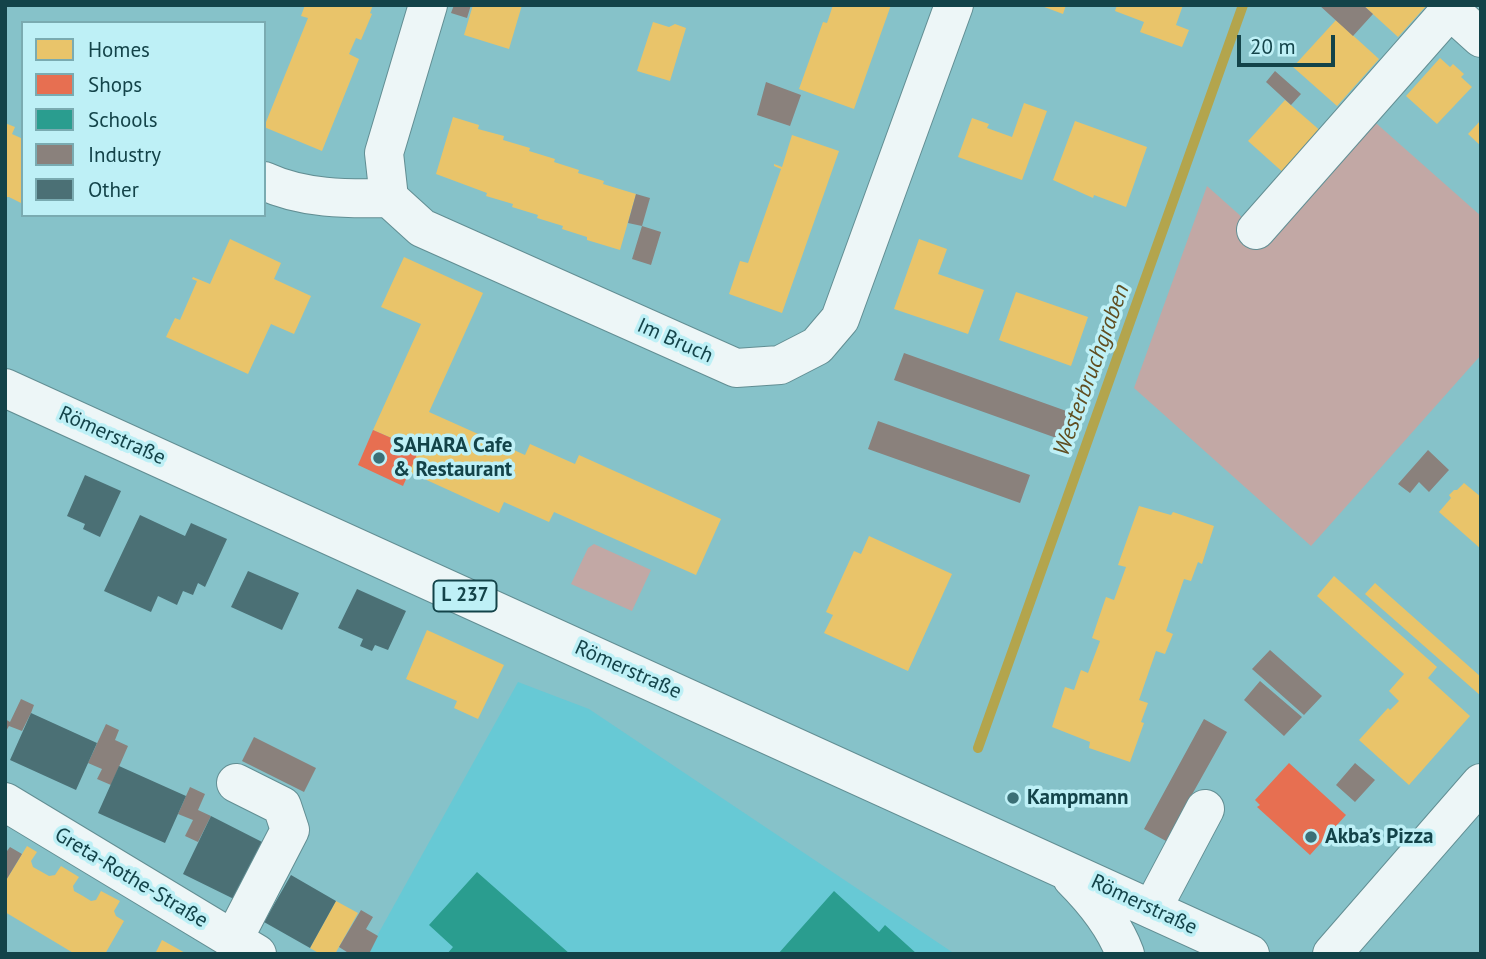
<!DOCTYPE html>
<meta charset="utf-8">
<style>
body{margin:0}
#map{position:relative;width:1486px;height:959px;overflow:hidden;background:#86c2c9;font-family:"PT Sans",sans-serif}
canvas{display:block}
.frame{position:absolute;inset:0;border:7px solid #134349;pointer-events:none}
.legend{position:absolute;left:21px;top:21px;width:245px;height:196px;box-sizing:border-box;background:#bef0f6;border:2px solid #7aabb1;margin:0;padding:9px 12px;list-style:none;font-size:21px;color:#134349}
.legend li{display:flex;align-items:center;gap:14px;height:35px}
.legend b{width:35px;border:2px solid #7aabb1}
.scale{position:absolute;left:1237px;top:35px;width:98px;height:32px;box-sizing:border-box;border:4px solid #134349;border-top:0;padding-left:9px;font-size:21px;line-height:24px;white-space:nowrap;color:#134349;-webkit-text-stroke:5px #bef0f6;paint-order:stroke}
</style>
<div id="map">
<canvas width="1486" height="959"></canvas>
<div class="frame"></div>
<ul class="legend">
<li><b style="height:19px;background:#e9c46a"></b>Homes</li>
<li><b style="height:19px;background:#e76f51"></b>Shops</li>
<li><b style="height:19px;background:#2a9d8f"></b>Schools</li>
<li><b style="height:19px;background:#8a817c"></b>Industry</li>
<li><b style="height:19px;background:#4b7075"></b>Other</li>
</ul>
<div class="scale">20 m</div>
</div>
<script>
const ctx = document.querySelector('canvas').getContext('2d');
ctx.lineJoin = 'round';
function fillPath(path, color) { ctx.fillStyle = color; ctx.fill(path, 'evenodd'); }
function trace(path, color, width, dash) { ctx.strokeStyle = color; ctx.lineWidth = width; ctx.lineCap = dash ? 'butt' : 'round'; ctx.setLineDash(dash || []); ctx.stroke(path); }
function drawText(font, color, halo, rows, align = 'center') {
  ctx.font = font + ' "PT Sans",sans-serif'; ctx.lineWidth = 7; ctx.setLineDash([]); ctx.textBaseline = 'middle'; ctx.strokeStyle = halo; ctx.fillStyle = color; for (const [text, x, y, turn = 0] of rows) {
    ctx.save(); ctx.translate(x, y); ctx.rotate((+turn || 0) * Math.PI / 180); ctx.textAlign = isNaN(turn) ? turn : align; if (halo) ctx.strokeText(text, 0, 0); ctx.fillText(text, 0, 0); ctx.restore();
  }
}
const built = new Path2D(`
 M518 682 589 709 955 954H367Z`);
const green = new Path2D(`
 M1368 116 1481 216V355L1311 546 1134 388 1207 186 1262 235Z
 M594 544 651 570 632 611 571 584 588 548Z`);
const homes = new Path2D(`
 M305 5H373L370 13 372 14 361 40 356 38 349 54 359 59 322 151 264 127 308 18 301 16Z
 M473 5H522L509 49 464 35Z
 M833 5H891L854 109 799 89 823 22 827 23Z
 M1039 5H1066L1063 14Z
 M1117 5H1183L1176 25 1189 30 1182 47 1140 32 1144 22 1115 11Z
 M1363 5H1427L1398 37Z
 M1336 20 1379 59 1337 106 1293 67Z
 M653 22 669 27 675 24 686 28 670 81 637 71Z
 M1440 58 1450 67 1453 64 1464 74 1461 77 1472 87 1437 124 1406 96Z
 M1285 100 1323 133 1286 175 1248 141Z
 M1024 103 1047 111 1022 180 958 157 972 118 989 124 987 128 1012 137Z
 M453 117 479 125 478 129 504 136 503 140 530 148 529 151 555 159 554 162 579 170 578 173 604 181 603 184 636 194 620 250 587 240V237L562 229 563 226 537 218 538 215 512 207 513 204 486 196 487 193 436 174Z
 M1481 120V146L1468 134Z
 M1075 121 1147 147 1126 207 1094 195 1093 198 1053 180Z
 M5 123 15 127 12 134 23 139V204L9 197H5Z
 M792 135 839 151 782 313 729 294 740 261 748 263 781 169 774 166V164L782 167Z
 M230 239 281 263 274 279 311 296 294 334 271 324 248 374 166 337 175 318 180 320 197 281 192 279 193 277 210 284Z
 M919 239 947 249 938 274 984 290 968 334 894 309Z
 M404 257 483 293 429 412 525 455 530 444 575 464 579 455 721 519 696 575 554 512 549 522 504 502 499 513 409 472 419 450 373 430 421 324 381 307Z
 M1016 292 1088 317 1071 366 999 340Z
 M1464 483 1481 497V549L1439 512 1451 498 1449 495 1454 490H1457Z
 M1139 506 1171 515 1173 512 1214 526 1202 564 1198 562 1191 581 1184 579 1166 631 1173 634 1165 654 1156 651 1139 700 1148 703 1141 722 1144 723 1130 762 1089 748 1090 742 1052 727 1065 687 1074 690 1081 670 1088 673 1100 641 1092 638 1106 597 1114 600 1126 567 1118 565Z
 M869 536 952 574 908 671 824 633 833 615 826 612 854 551 861 554Z
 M1334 576 1437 667 1428 678 1470 716 1409 785 1359 740 1388 708 1390 710 1399 701 1389 691 1404 674 1317 596Z
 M1375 583 1481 677V696L1365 594Z
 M427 630 504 665 478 719 454 708 457 701 406 679Z
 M27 846 37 852 31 861 33 867 49 876 55 875 61 866 79 877 73 886 74 891 83 896 91 901 96 900 101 891 120 901 114 911 116 916 124 921 105 954H75L5 912V882Z
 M336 901 358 913 335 954H320L310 948Z
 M162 940 187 954H155Z`);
const shops = new Path2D(`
 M373 430 419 450 403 486 358 465Z
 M1289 763 1346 815 1310 855 1257 807 1260 805 1255 800Z`);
const schools = new Path2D(`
 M477 872 570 954H447L453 947 429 925Z
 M834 891 879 932 885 925 917 954H778Z`);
const industry = new Path2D(`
 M454 5H471L467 18 451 13Z
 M1319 5H1363L1373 14 1353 36Z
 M1275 71 1301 94 1291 105 1266 82Z
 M766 82 801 95 790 126 757 115Z
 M636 194 650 198 642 226 661 232 651 265 632 259 642 226 628 223Z
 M904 353 1072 413 1062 440 894 380Z
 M878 421 1030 475 1020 503 868 449Z
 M1428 450 1449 470 1429 492 1419 482 1410 493 1398 484Z
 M1270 650 1322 696 1304 715 1252 669Z
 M1260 681 1302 717 1284 736 1244 700Z
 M21 699 34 705 31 713 22 731 9 726 5 733V719L10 722Z
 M1204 719 1227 732 1166 841 1144 829Z
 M106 724 119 730 115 740 128 746 111 785 97 779 102 769 88 763Z
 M254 737 316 768 304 792 242 761Z
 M1355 763 1375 780 1355 802 1336 785Z
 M190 787 205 794 198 810 211 816 198 842 185 836 193 820 178 814Z
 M10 847 22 854 5 882V850L7 851Z
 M361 910 373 917 366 929 378 936 369 954H350L339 947Z`);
const stream = new Path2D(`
 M978 748 1243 5`);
const building = new Path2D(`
 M85 475 121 491 100 537 83 529 85 524 67 516Z
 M140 515 185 536 191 523 227 539 205 587 198 583 193 595 183 591 177 605 158 596 151 612 104 591Z
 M248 571 299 593 282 630 231 607Z
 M357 589 406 611 388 650 375 645 372 651 360 646 363 639 338 628Z
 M31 713 97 743 76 790 10 760Z
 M119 766 186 796 165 843 98 813Z
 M211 816 268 845 240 902 183 874Z
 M291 875 336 901 310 948 264 922Z`);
const minor = new Path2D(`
 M428 5 384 153 389 198 422 228 736 368 780 365 817 346 840 319 954 5
 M264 181C303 199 346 199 389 198
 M1256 230 1450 10 1481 38
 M5 802 257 954
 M1152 909 1205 809
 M233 940 290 830 282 806 236 783`);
const major = new Path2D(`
 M5 388 1250 954
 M1072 878C1093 899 1114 924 1125 954
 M1332 954 1481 783`);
const markers = [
 [379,458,7,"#3b6f76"],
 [1013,798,7,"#3b6f76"],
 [1311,837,7,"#3b6f76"]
];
const shields = [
 [465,596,63]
];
const shieldNames = [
 ["L 237",465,596]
];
const streetNames = [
 ["Im Bruch",675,341,24],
 ["Römerstraße",112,436,24],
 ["Römerstraße",628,670,24],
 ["Greta-Rothe-Straße",131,878,31],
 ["Römerstraße",1144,905,25]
];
const poiNames = [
 ["SAHARA Cafe",393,446],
 ["& Restaurant",393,470],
 ["Kampmann",1027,798],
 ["Akba’s Pizza",1325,837]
];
const waterNames = [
 ["Westerbruchgraben",1092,370,-70]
];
fillPath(built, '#67c9d5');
fillPath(green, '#c2a8a5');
fillPath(homes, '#e9c46a');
fillPath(shops, '#e76f51');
fillPath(schools, '#2a9d8f');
fillPath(industry, '#8a817c');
trace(stream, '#b3a54d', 10);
fillPath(building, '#4b7075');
trace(minor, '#628e93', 40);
trace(major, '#628e93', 40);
trace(minor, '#edf6f7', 38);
trace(major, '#edf6f7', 38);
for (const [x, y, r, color] of markers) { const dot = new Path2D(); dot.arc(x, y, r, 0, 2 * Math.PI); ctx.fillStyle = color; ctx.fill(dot); trace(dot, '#bef0f6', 2.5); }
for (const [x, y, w] of shields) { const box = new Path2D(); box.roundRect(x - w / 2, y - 15.5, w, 31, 5); ctx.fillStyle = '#bef0f6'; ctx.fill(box); trace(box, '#134349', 2); }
drawText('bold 19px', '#134349', null, shieldNames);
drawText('21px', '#134349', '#bef0f6', streetNames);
drawText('bold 21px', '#134349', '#bef0f6', poiNames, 'left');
drawText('italic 23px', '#604d20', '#bef0f6', waterNames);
</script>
